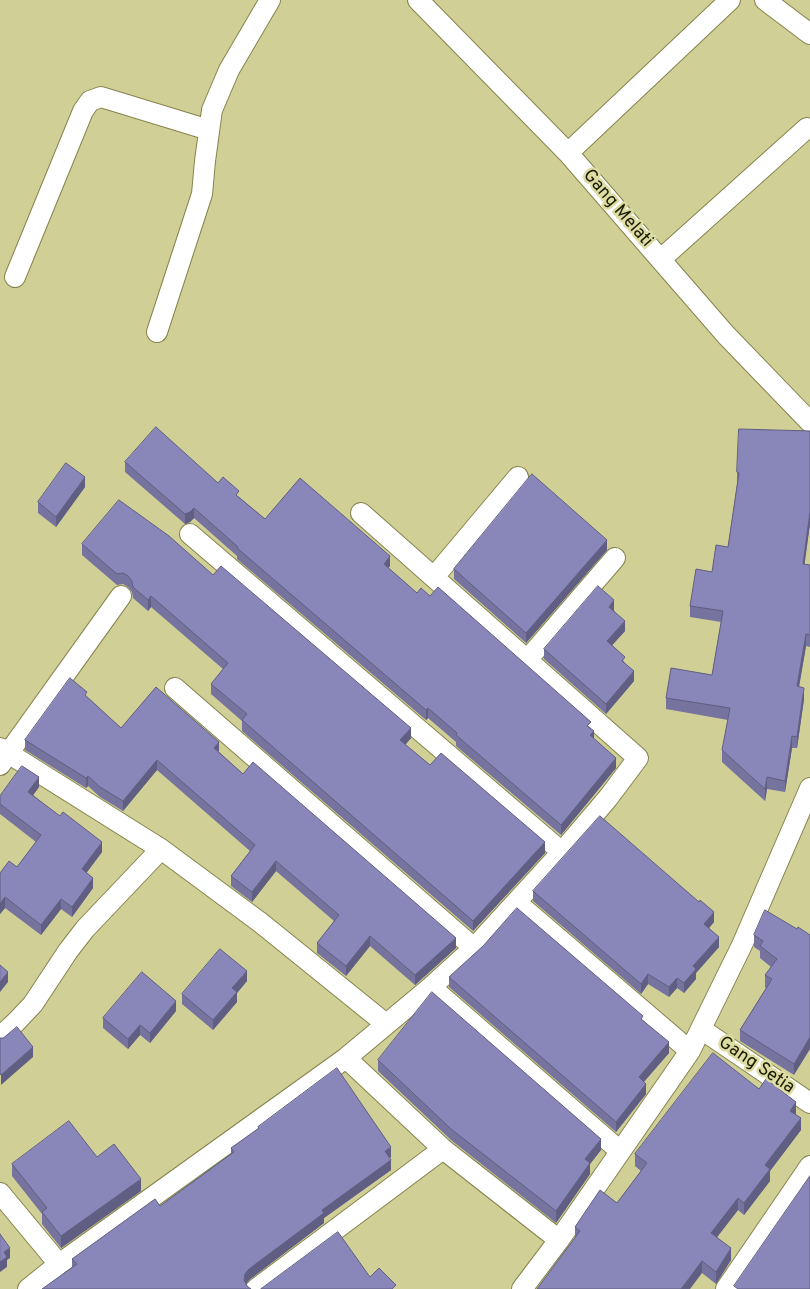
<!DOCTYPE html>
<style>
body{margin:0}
canvas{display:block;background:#d0cf96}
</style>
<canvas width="810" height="1289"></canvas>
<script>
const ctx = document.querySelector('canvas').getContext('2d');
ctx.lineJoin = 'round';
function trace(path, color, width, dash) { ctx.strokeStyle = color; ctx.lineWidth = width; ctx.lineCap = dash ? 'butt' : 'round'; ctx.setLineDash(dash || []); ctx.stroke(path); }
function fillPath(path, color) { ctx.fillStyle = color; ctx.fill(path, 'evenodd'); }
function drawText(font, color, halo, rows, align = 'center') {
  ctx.font = font + ' Overpass,sans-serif'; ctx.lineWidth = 5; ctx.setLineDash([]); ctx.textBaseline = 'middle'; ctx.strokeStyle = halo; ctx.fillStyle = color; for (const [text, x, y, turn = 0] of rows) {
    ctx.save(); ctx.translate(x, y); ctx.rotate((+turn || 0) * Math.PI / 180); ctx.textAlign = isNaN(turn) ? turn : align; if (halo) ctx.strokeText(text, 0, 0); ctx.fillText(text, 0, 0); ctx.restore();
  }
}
const minor = new Path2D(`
 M418 0 568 153 726 335 810 422
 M765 0 810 34
 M568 153 730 0
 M661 259 807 128
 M15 277 83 111 90 101 101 97 209 130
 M157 332 202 194 205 161 212 110 229 70 270 0
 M190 534 562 852
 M434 577 518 477
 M527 660 615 558
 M175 688 474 948
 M0 748 161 849 261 923 386 1024
 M0 765 121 596
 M516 902 690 1051
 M431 987 620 1151
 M701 1029 810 1103
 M0 1037 16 1022 33 1004 68 951 85 929 161 849
 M346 1058 443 1149 559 1240
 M0 1193 59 1264
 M28 1289 59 1264 346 1058 431 987 474 948 562 852 608 798 638 758 361 513
 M256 1289 443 1149
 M522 1289 559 1240 690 1051 742 945 810 788
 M726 1289 810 1166`);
const wall = new Path2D(`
 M810 431V524L804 565H810V647L806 646 799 687 804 699 797 748H792L785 792 767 789 765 801 722 762V750L728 720 666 709V698L712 675 721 622 690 617V606L728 547 737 484V472Z
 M125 462 218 483 239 497 265 519 390 566 388 568 417 593 591 728 594 739 616 768 561 835 456 746V742L428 718 426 720 237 559V556L194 518 190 522 185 524 125 472Z
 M85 487 56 527 38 513V502Z
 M82 544 213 575 411 738 405 745 430 765 545 853 473 931 242 731V721L211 694V684L223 669 151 607 148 611 133 598 132 592 128 587 123 584 117 585 82 555Z
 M607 550 526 643 454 579V569Z
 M614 610 625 631 612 645 625 663 634 681 606 714 544 659V649Z
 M87 697 121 728 219 752 243 774 456 948 415 985 370 946 346 976 317 953V943L334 921 276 871 252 902 231 886V876L250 851 157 770 123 811 100 797 88 786 86 788 25 750V740Z
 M39 787 33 795 102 852 86 873 93 888 72 917 61 909 41 935 5 908 0 914V873L17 867 36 842 0 814V796Z
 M533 891 714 922 709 928 719 947 696 973V979L684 993 677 988 669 997 648 984 641 994 533 901Z
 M797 929 794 1075 740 1041V1030L766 988 765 987V975L771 967 760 958V951L754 947V935Z
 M449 977 643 1020 669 1053 644 1082 646 1094 616 1132 449 987Z
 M247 981 237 993V1002L213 1030 182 1004V994Z
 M176 1011 150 1043 140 1035 128 1049 103 1028V1018Z
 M378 1060 601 1150 590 1164V1174L556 1223 451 1140 378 1071Z
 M759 1089 796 1114H795L801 1130 770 1171V1181L744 1215 738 1210 717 1237 731 1260 716 1284 702 1273 575 1238V1227L617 1203 641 1171 635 1166V1154Z
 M258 1127 391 1157 390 1158 391 1170 324 1218V1223L249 1280 246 1284 247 1286 72 1268V1259L160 1206 231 1154V1148L258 1129Z
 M97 1157 141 1191 61 1248 42 1224V1214L12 1176V1164Z`);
const shadedWall = new Path2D(`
 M85 477V487L56 527V517Z
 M194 508V518L190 522 185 524V514Z
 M810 512V524L803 576V564Z
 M607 540V550L526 643V633Z
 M390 556V566L384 574V564Z
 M151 596V607L148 611V600Z
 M614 600V610L609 617V607Z
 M625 621V631L607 651V641Z
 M806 634V646L797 698V686Z
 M634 671V681L606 714V704Z
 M804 688V699L797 748V737Z
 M428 708V718L426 720V710Z
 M411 728V738L400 751V740Z
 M594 731V741L590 735Z
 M792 736V748L785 792V781Z
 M219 742V752L214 748Z
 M616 758V768L561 835V825Z
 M157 760V770L123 811V801Z
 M88 776V786L86 788V778Z
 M39 777V787L28 802V792Z
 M767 777V789L765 801V789Z
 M102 842V852L82 879V869Z
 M545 842V853L473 931V921Z
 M276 861V871L252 902V892Z
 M93 878V888L72 917V907Z
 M5 897V908L0 914V904Z
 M61 899V909L41 935V925Z
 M714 912V922L704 934V924Z
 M370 936V946L346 976V966Z
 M719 937V947L696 973V979L684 993V983L693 966Z
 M456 938V948L415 985V975Z
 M247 971V981L237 993V1002L213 1030V1020L232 988Z
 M8 972V982L0 992V982Z
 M648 974V984L641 994V984Z
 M677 978V988L669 997V987Z
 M176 1001V1011L150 1043V1033Z
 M140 1025V1035L128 1049V1039Z
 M810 1037V1049L794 1075V1064Z
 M669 1042V1053L639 1087V1077Z
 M33 1047V1057L1 1085V1075Z
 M646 1084V1094L616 1132V1122Z
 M796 1102V1114L790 1123V1111Z
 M801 1118V1130L770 1171V1181L744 1215V1203L765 1165Z
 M601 1139V1150L590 1164V1174L556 1223V1211L585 1159Z
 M391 1147V1157L385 1161V1151Z
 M391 1160V1170L324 1218V1223L249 1280 245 1285 244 1289 245 1274 249 1269 322 1210Z
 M141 1179V1191L61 1248V1236Z
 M738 1198V1210L711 1245V1233Z
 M10 1248V1258L7 1260V1267L0 1272V1262L4 1252Z
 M731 1248V1260L716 1284V1272Z
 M702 1261V1273L690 1289H681Z`);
const building = new Path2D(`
 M156 427 218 483 223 477 239 491 236 495 265 519 300 478 390 556 384 564 417 593 421 588 430 596 438 587 591 722 587 726 594 731 590 735 616 758 561 825 456 735 457 733 428 708 426 710 237 548 238 547 194 508 190 512 185 514 125 462Z
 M739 429 810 431V512L803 564 810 565V635L806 634 797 686 804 688 797 737 792 736 785 781 767 777 765 789 722 750 730 708 666 698 671 668 712 675 723 611 690 606 696 569 712 572 716 545 728 547 739 473 737 472Z
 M66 463 85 477 56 517 38 502Z
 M532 474 607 540 526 633 454 569Z
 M119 500 169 536 213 575 221 566 411 728 400 740 430 765 441 753 545 842 473 921 242 720 247 714 211 684 228 663 151 596 148 600 133 587 132 581 128 576 123 573 117 574 82 544Z
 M598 586 614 600 609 607 625 621 607 641 625 657 622 661 634 671 606 704 544 649Z
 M70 678 87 692 85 695 121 728 156 687 219 742 214 748 243 774 253 762 456 938 415 975 370 936 346 966 317 943 339 915 276 861 252 892 231 876 255 845 157 760 123 801 100 787 88 776 86 778 25 740Z
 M22 766 39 777 28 792 60 816 63 812 102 842 82 869 93 878 72 907 61 899 41 925 5 897 0 904V873L9 861 17 867 41 835 0 804V796Z
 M600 816 699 902 700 900 714 912 704 924 719 937 693 966 696 969 684 983 677 978 669 987 648 974 641 984 533 891Z
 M517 908 643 1016 641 1019 669 1042 639 1077 646 1084 616 1122 449 977 483 946Z
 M765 910 797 929 798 927 810 935V1037L794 1064 740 1030 772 979 765 975 777 959 760 946 763 941 754 935Z
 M220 949 247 971 232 988 237 992 213 1020 182 994Z
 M0 965 8 972 0 982Z
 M142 972 176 1001 150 1033 140 1025 128 1039 103 1018Z
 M432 992 601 1139 585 1159 590 1163 556 1211 451 1129 378 1060Z
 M17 1027 33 1047 1 1075 0 1074V1038H3Z
 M713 1053 759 1089 766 1079 796 1102 790 1111 801 1118 765 1165 770 1169 744 1203 738 1198 711 1233 731 1248 716 1272 702 1261 681 1289H537L580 1231 575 1227 600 1190 617 1203 647 1163 635 1154Z
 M337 1068 391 1147 385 1151 391 1160 322 1210 324 1213 249 1269 245 1274 244 1280 247 1286 251 1289H42L77 1264 72 1259 155 1199 160 1206 234 1152 231 1148 259 1128 258 1127Z
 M69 1121 97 1157 114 1144 141 1179 61 1236 42 1212 47 1208 12 1164Z
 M810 1176V1289H738L734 1286Z
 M338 1232 370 1277 379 1268 396 1285 392 1289H261Z
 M0 1234 10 1248 4 1252 7 1257 0 1262Z`);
const streetNames = [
 ["Gang Melati",617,209,49],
 ["Gang Setia",756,1066,34]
];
trace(minor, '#86844d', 22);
trace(minor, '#fff', 20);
fillPath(wall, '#76739f');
fillPath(shadedWall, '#605e82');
fillPath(building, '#8986b9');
trace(building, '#605e82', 1);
drawText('18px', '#1c1b05', '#dddca2', streetNames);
</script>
